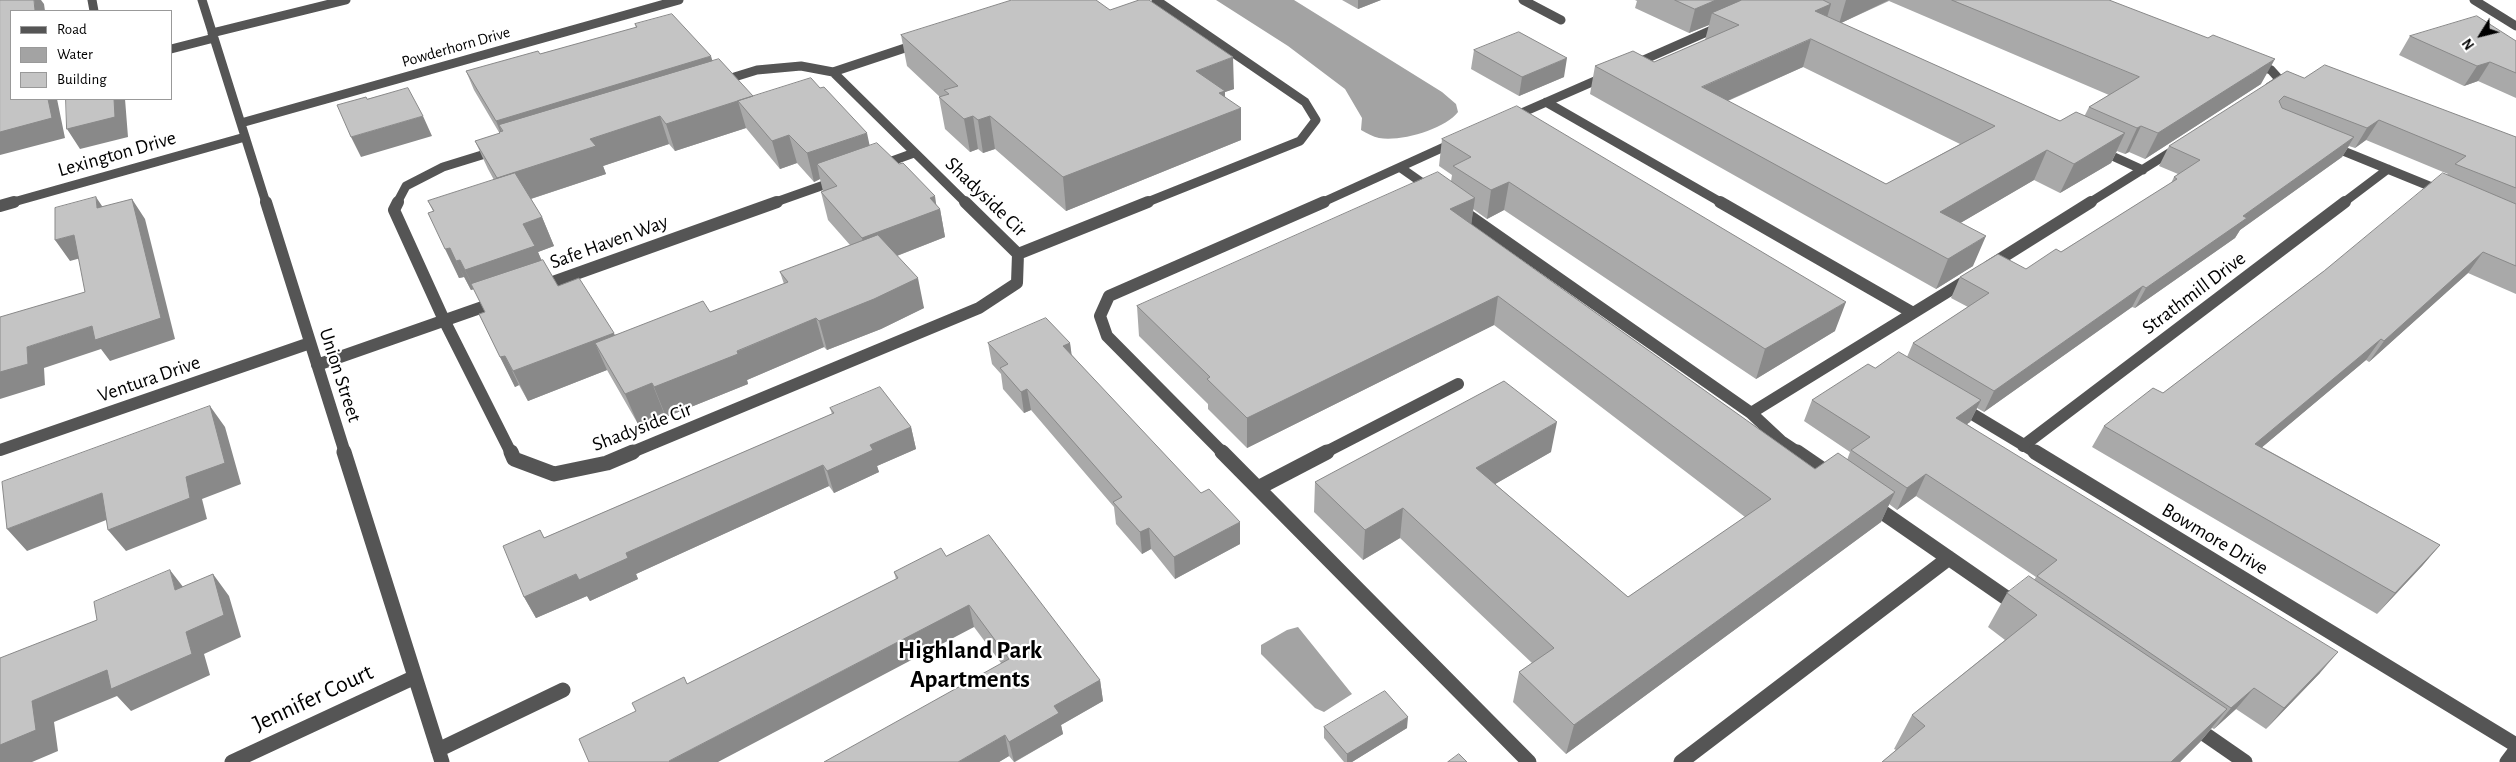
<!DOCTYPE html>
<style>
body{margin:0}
#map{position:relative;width:2516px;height:762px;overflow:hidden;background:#fff;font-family:"Alegreya Sans",sans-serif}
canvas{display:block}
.legend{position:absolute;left:10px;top:10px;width:162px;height:90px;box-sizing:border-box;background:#fff;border:1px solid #999;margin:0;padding:6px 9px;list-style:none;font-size:15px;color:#000}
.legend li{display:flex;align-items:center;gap:10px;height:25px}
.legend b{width:25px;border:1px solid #999}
.north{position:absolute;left:2456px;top:10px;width:50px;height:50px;-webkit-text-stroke:4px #fff;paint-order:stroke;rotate:234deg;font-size:14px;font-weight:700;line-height:20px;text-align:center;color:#000}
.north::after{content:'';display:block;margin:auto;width:18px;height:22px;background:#000;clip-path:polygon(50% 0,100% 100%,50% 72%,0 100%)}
</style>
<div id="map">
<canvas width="2516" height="762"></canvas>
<ul class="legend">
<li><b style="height:6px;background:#555"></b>Road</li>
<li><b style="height:14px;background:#a3a3a3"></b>Water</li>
<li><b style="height:14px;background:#c4c4c4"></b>Building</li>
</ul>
<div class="north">N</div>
</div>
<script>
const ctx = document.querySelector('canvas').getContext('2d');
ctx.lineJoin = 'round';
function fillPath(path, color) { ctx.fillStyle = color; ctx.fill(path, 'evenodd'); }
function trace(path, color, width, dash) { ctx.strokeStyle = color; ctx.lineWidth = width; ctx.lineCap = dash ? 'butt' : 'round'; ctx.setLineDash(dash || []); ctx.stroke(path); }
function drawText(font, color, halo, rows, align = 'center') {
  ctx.font = font + ' "Alegreya Sans",sans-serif'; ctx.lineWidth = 4.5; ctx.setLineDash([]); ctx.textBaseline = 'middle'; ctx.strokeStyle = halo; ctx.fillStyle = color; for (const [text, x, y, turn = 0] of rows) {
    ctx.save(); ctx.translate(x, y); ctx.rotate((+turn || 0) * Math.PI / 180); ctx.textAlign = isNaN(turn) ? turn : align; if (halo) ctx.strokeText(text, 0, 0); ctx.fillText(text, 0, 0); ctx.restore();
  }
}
const water = new Path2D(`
 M1216 0H1294L1442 92 1456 104 1458 112C1445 129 1401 142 1379 138 1373 137 1367 133 1361 130L1362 118 1345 89 1288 46Z
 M1298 627 1352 694 1324 712 1315 708 1261 654V645L1287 630Z`);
const minorFar2 = new Path2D(`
 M92 0 94 11
 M202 0 266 203
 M1523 0 1561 20
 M2474 0 2516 26
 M212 33 346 0
 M171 49 214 38
 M2254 63 2271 70 2280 80 2269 87
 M1632 65 1723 25
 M833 72 920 43
 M1546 102 1722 203
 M1510 118 1606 76
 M241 123 679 0
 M2331 146 2444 192
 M2099 150 2143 170
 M878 166 914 153
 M1401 168 1431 189
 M10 203 245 137
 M397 203 406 186 443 167 757 70 801 66 833 72 966 203
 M773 203 838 180
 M1145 203 1300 141 1316 120 1305 102 1156 0
 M1321 203 1455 142
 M2089 203 2177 148
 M2343 203 2388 169`);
const minorFar1 = new Path2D(`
 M266 202 345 453
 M398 202 394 210 444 320 511 453
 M1720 202 1913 313
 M0 206 14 202
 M1458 208 1751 413 1781 441 1799 453
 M1018 254 1148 202
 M1989 266 2091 202
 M539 287 777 202
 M317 365 497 302
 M1959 406 2037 453
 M1751 413 1970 278
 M2023 446 2345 202
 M0 450 310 343
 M630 453 979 308 1017 283 1018 254 965 202
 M1223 453 1107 336 1100 316 1109 296 1324 202
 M1324 453 1458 384`);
const minor = new Path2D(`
 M344 452 442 762
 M511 452 514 459 554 474 607 463 633 452
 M1222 452 1529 762
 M1797 452 1832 476
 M2035 452 2516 745
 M1258 488 1327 452
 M1872 505 2018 606
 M2193 726 2245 762
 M438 750 563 690
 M232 762 415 677
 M1681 762 1949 558
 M2507 762 2516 750`);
const wall = new Path2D(`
 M1342 0H1381L1358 9Z
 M1635 0H2109L2261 84 2145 159 2129 152 2125 154 2117 151 2111 163 2060 193 2034 180 1960 223 1973 266 1936 289 1590 94 1595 66 1654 62 1705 40 1709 25 1689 33 1635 8 1637 1ZM1889 1 2109 95 2089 107 2085 115 2060 121 1841 23ZM1803 67 1960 144 1886 184 1728 101Z
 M1110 10 1234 89 1225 92V96L1241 140 1066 211 995 149 983 153 978 149 970 152 945 129 939 97H940L907 66 901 35Z
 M635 24 713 61 753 97 870 146 936 205 940 209 945 237 897 256 924 308 881 329 827 350 824 347 747 380 748 384 666 417 664 413 638 424 607 370 528 401 519 385 515 387 479 314 485 312 474 289 471 290 464 277 459 278 433 211 428 201 494 180 488 169 475 141 500 134 474 90 466 71 540 54 636 28ZM746 128 780 169 797 163 814 182 820 179 823 191 821 192 828 220 850 245 780 272 784 284 710 312 614 335V333L558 286 541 260 538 252 554 246 542 217 531 199 606 174 603 166 669 144 675 151Z
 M2410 36 2516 41V98L2478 81 2464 86 2399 55Z
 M1474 50 1564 77 1519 96 1471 69Z
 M2304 78 2516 137V294L2468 273 2369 362 2366 360 2262 447 2440 545 2422 566 2377 614 2092 447 2104 426 2163 393 2324 271 2448 174 2366 140 2355 148 2349 146 2342 157 2240 230 2235 238 2135 308 2132 307 1984 412 1977 408 1970 422 1967 424 2320 673 2266 729 2236 709 2214 729 2212 728 2200 742 2180 762H1882L1896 750 1894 749 1912 715 2005 640 1988 627 2007 593 2034 580 2036 577 1916 496 1897 510 1889 504 1881 522 1566 754 1513 702 1519 672 1532 663 1400 538 1363 560 1314 512 1315 482 1551 452 1495 484 1628 597 1745 517 1494 325 1247 448 1208 409V404L1139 336 1137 306 1451 181 1452 175 1439 166 1442 139 1835 331 1756 379 1504 210 1487 219 1473 209 1471 225 1815 469 1847 460 1850 452 1804 421 1812 400 1875 368 1907 357 1913 343 1968 307 1951 298 1960 277 2026 269 2061 252 2171 183 2174 177 2178 174 2159 166 2169 146Z
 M988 343H1070L1071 354 1240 544 1175 579 1151 549 1142 554 1116 524 1114 507 1031 410 1024 413 1003 389 1001 374 992 364Z
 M830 408 911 427 916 449 877 466 879 472 834 493 829 486 636 574 638 579 590 601 587 596 536 618 524 597 540 530 544 538 832 414Z
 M946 556 1100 680 1103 701 1061 725 1063 734 1015 762H1014L1009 756 999 762 1001 663 974 627 636 711 687 684 896 579 894 572Z
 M1324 727 1407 728 1352 762H1344L1324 738Z`);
const shadedWall = new Path2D(`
 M34 0H41L44 4 45 11H35Z
 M1358 0H1381L1358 9Z
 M1716 0H1765L1712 13 1709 25 1689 33 1695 9Z
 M1846 0H1889L1839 24Z
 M1831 4 1823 31 1815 11Z
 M1811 39 1803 67 1695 115 1702 87Z
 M711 56 717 76 499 125 506 141H504L496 121Z
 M1233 57 1234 89 1225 92V114L1241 108V140L1066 211 1063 177 1196 71Z
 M1567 58 1564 77 1519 96 1522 77Z
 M2275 59 2261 84 2145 159 2158 133Z
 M2490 62 2478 81 2464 86 2477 66Z
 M753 96 761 123 738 101 746 128 675 151 666 124Z
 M48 99H57L65 138 0 155V132Z
 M114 99H125L128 137 80 149 67 129Z
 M423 116 432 136 361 157 351 137Z
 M660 116 669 144 603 166 606 174 509 206 497 178 590 139Z
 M973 116 978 149 970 152 964 119Z
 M990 116 995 149 983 153 978 120Z
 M2379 120 2366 140 2355 148 2367 128Z
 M2141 126 2129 152 2125 154 2137 128Z
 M867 133 873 161 817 164 820 179 814 182 807 153Z
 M2125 133 2111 163 2060 193 2074 164Z
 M789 135 797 163 780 169 772 141Z
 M2354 137 2342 157 2240 230 2235 238 2135 308 2146 288 2243 216Z
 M2047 150 2034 180 1928 242 1940 212Z
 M1509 182 1504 210 1487 219 1491 190Z
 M935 196 937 210 940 209 945 237 868 267 862 238 930 198Z
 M96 197 110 218 97 208Z
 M1475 198 1471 226 1450 209Z
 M132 199 145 219 175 339 110 361 101 349 44 368 45 385 0 399V372L27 347 92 326Z
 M542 217 554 246 538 252 548 275 479 299 465 270 523 224Z
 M74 235 88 256 70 261 55 240Z
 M1986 236 1973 266 1936 289 1948 259Z
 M450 248 464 277 459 278 445 249Z
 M2483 252 2468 273 2369 362 2384 341Z
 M460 260 474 289 471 290 456 261Z
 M918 278 924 308 881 329 827 350 819 321Z
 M2143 286 2132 307 1984 412 1994 391Z
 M1498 296 1494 325 1247 448V418Z
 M1846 302 1835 331 1756 379 1765 349Z
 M816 318 824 347 747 380 748 384 666 417 654 387Z
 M614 333 626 363 595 343 607 370 528 401 513 371Z
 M2381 339 2366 360 2241 465 2255 444Z
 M1070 343 1073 364 1063 346Z
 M505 356 519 385 515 387 500 357Z
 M652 383 664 413 638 424 625 394Z
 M1027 389 1031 410 1024 413 1021 392Z
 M1981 400 1970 422 1946 439 1956 418Z
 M210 406 225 427 241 484 202 499 207 519 126 551 108 530 186 477Z
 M1557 422 1551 452 1471 498 1476 468Z
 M911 427 916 449 877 466 879 472 834 493 827 471 870 445Z
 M823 465 829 486 636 574 638 579 590 601 587 596 536 618 524 597 626 553Z
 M1926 474 1916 496 1897 510 1907 488Z
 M1895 492 1881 522 1566 754 1574 725Z
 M102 493 119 515 27 551 7 529Z
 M1403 508 1400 538 1363 560 1365 530Z
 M1240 522V544L1175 579 1174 557Z
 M1149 528 1151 549 1142 554 1140 532Z
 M2440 545 2422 566 2377 614 2395 593Z
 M170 570 187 592 175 590Z
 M213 574 229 596 241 637 204 654 210 675 131 711 117 696 54 722 58 751 32 762H0V745L32 701 186 632Z
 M969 605 974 627 718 762H670L669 761Z
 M2338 652 2320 673 2266 729 2284 708Z
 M1100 680 1103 701 1061 725 1063 734 1014 762 1009 742 1054 706Z
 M2254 688 2236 709 2214 729 2231 708Z
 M2227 709 2200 742 2180 762H2171Z
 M1408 717 1407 728 1352 762H1347V754Z
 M1005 735 1009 756 999 762H958Z`);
const building = new Path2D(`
 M0 0H34L35 11H11V99H48L52 118 0 132Z
 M1012 0H1096L1110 10 1139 0H1149L1233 57 1196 71 1225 91 1219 93 1241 108 1063 177 990 116 978 120 973 116 964 119 939 97 949 94 944 90 958 86 901 35Z
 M1675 0H1716L1695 9Z
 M1742 0H1823L1831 4 1815 11 2060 121 2076 112 2125 133 2074 164 2047 150 1940 212 1986 236 1948 259 1595 66 1633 51 1654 62 1739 25 1712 13ZM1811 39 1995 126 1886 184 1702 87Z
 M1952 0H2109L2208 38 2213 35 2275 59 2158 133 2141 126 2137 128 2089 107 2139 77Z
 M672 14 711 56 496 121 466 71 538 51 540 54 637 27 635 24Z
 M2477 16 2516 41V73L2490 62 2477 66 2410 36Z
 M1519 32 1567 58 1522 77 1474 50Z
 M719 59 753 96 666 124 660 116 590 139 596 146 497 178 475 141 500 133 499 132 503 131 499 125Z
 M2325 65 2516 137V188L2455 164 2466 156 2379 120 2367 128 2284 96 2279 101 2282 108 2354 137 2243 216 2247 218 2146 288 2143 286 1994 391 1913 343 1989 293 1960 277 1998 254 2026 269 2056 249 2061 252 2177 179 2174 177 2200 160 2169 146 2287 71 2304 78Z
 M811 78 820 88 824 87 867 133 807 153 789 135 772 141 738 101Z
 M408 88 423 116 351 137 337 105 366 97 367 99Z
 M66 99H114L115 117 67 129Z
 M1517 106 1846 302 1765 349 1509 182 1491 190 1453 166 1471 157 1442 139Z
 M877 143 899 164 903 163 935 196 930 198 940 209 862 238 821 192 837 186 817 164Z
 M1438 172 1475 198 1450 209 1815 469 1838 453 1895 492 1574 725 1519 672 1554 648 1403 508 1365 530 1315 482 1504 381 1557 422 1476 468 1628 597 1771 499 1498 296 1247 418 1207 379 1210 377 1137 306Z
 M515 173 542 217 523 224 535 246 465 270 460 260 456 261 450 248 445 249 428 213 434 211 428 201Z
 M2443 173 2516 204V266L2483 252 2384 341 2381 339 2255 444 2440 545 2395 593 2104 426 2153 388 2163 393 2324 271Z
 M96 197 97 208 132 199 161 318 95 340 92 326 27 347 28 364 0 372V317L85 292 74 235 55 240V208Z
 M878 235 918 278 874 299 819 321 816 318 737 351 738 354 654 387 652 383 625 394 595 343 703 301 710 312 788 282 780 272Z
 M543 260 558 286 579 278 614 333 513 371 505 356 500 357 479 314 485 312 471 284Z
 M1046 318 1070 343 1063 346 1201 493 1209 489 1240 522 1174 557 1149 528 1140 532 1113 502 1122 497 1027 389 1021 392 1000 368 1008 364 988 343Z
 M1899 352 1981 400 1956 418 2338 652 2284 708 2254 688 2231 708 2037 576 2057 560 1926 474 1907 488 1851 450 1870 437 1812 400 1868 364 1875 368Z
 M880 387 911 427 870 445 873 450 827 471 823 465 626 553 628 558 579 580 576 574 524 597 503 546 540 530 544 538 834 413 830 408Z
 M210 406 225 463 186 477 190 498 108 530 102 493 7 529 2 482Z
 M989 535 1100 680 1054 706 1059 713 1009 742 1005 735 958 762H824L1009 659 969 605 669 761 670 762H589L579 739 636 711 632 703 684 677 687 684 898 578 894 572 941 548 946 556Z
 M170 570 175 590 213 574 224 615 186 632 192 654 111 689 107 670 32 701 36 730 0 745V658L97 620 94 602Z
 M2029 576 2227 709 2171 762H1882L1925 726 1912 715 2037 615 2007 593Z
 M1385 691 1408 717 1347 754 1324 727Z
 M1459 754 1467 762H1448Z`);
const farStreetnames = [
 ["Powderhorn Drive",456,47,-16]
];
const streetNames = [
 ["Lexington Drive",117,154,-16],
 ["Shadyside Cir",986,197,44],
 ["Safe Haven Way",609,242,-20],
 ["Strathmill Drive",2194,293,-37],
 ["Union Street",340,375,72],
 ["Ventura Drive",149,379,-19],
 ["Shadyside Cir",642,427,-21],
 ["Bowmore Drive",2215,539,31]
];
const nearStreetnames = [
 ["Jennifer Court",313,698,-25]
];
const nearNeighbourhoodnames = [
 ["Highland Park",970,650],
 ["Apartments",970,679]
];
fillPath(water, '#a3a3a3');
trace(minorFar2, '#555', 9);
trace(minorFar1, '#555', 12);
trace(minor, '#555', 15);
fillPath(wall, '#a9a9a9');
fillPath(shadedWall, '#898989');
fillPath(building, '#c4c4c4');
trace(building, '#898989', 1);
drawText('16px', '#000', '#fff', farStreetnames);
drawText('20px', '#000', '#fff', streetNames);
drawText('24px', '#000', '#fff', nearStreetnames);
drawText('bold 25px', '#000', '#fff', nearNeighbourhoodnames);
</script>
